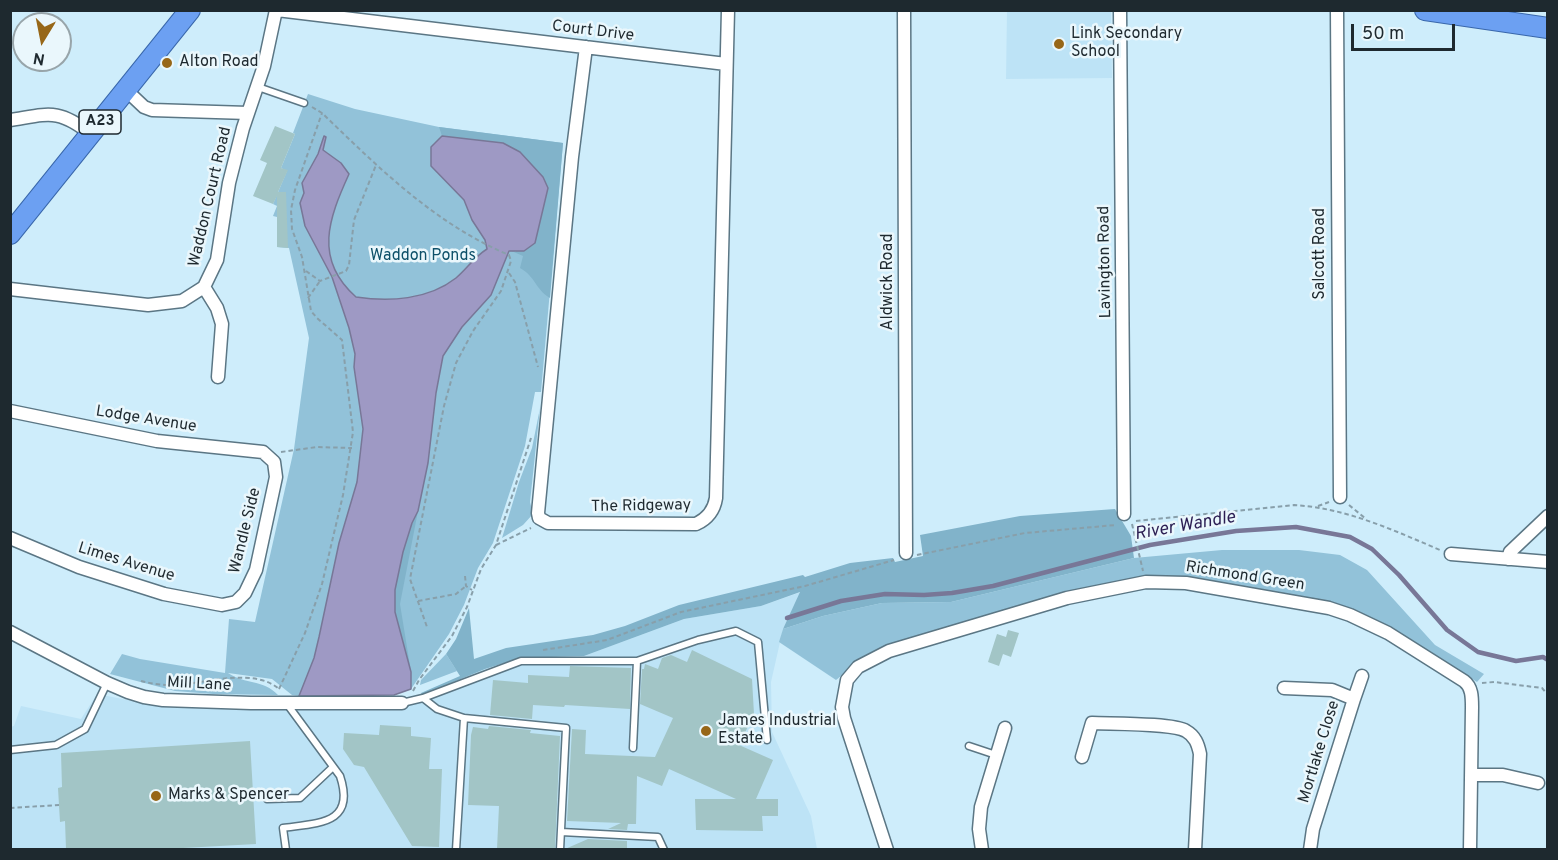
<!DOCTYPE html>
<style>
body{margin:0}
#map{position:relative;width:1558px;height:860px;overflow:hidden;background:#ceedfb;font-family:Overpass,sans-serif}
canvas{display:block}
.frame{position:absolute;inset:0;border:12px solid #1e292f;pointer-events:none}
.north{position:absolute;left:12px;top:12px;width:60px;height:60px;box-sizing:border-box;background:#eaf7fc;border:2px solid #98a5aa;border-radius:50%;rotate:190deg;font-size:16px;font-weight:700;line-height:24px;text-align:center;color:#1e292f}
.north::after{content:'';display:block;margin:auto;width:21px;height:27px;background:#976718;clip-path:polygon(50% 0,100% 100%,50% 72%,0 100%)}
.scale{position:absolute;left:1351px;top:24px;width:104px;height:27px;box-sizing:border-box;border:3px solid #1e292f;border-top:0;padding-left:8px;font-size:18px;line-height:21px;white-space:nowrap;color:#1e292f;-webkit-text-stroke:4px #eaf7fc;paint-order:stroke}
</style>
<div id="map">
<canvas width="1558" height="860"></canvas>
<div class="frame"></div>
<div class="north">N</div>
<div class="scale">50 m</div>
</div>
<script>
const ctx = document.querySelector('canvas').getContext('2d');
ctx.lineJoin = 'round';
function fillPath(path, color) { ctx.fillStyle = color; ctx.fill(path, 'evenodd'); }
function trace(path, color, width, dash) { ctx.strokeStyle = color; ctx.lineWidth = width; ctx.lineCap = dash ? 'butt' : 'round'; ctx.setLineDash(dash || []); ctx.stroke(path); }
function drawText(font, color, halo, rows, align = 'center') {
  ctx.font = font + ' Overpass,sans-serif'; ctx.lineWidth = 5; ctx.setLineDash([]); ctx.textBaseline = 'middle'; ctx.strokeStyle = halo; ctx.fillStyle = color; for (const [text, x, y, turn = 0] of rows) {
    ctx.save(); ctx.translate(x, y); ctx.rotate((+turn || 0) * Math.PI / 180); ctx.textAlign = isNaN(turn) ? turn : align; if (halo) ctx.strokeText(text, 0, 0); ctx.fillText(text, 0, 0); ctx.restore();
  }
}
const built = new Path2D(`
 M1007 11H1111L1112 78 1006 79Z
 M801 592 783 629 771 682 772 732 811 816 817 849H11L10 727 14 726 21 706 81 719 97 694 159 706 217 708 402 703 485 669 520 658 584 656 684 619 761 606Z`);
const green = new Path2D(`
 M308 94 355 109 439 127 563 143 541 392H535L525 446 493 543 478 568 464 605 449 634 411 689 394 695 299 696 292 695 272 679 228 673C246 685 263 679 278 695L213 694 175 691 110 674 122 654 140 659 225 673 229 619 255 622 294 449 309 338 289 248 277 247V217L273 216 277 206 273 204 287 171 281 168 295 134 293 133Z
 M540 408 530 502 533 514 523 525 502 538 519 482 532 448Z
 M1222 550H1299L1340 555 1367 570 1435 645 1484 674 1477 682 1385 624 1345 609 1141 580 865 657 836 680 779 642 783 629 823 616 882 603 951 602 1134 558Z
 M446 654 457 671 420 685 421 680Z`);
const forest = new Path2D(`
 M439 127 563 143 550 298C535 289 536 277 520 268L523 256 509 250 516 252 503 143 442 136Z
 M1115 509 1131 536 1134 558 951 602 882 603 823 616 783 629 800 592 761 606 684 619 584 656 520 658 485 669 422 695 421 693 460 676 446 654 456 639 469 608 474 659 506 648 593 635 625 626 679 605 803 575 805 577 850 563 893 558 895 562 923 556 920 535 1020 516Z
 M418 511 400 604 411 672C405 653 398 633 395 614 390 584 405 537 418 511Z`);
const water = new Path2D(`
 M324 136 326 137 323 150 341 163 349 174C329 218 313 259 356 297 389 302 428 300 456 278 467 269 474 257 487 249L485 240 472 220 464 200 431 166V147L442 136 503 143 520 152 543 177 548 188 535 243 524 251H509L491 295 462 327 443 356 436 393 428 463 418 511 412 523 403 552 395 590V612L411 672V689L394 695 299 696 314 658 319 637 339 543 357 482 363 429 354 367 355 354 349 328 332 277 305 226 300 203 304 193 302 183 318 154Z`);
const stream = new Path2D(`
 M787 618 841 601 885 594 924 595 952 593 993 586 1150 545 1236 531 1296 527 1350 537 1372 549 1399 575 1447 630 1478 652 1516 661 1543 657 1548 660`);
const building = new Path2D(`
 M275 126 295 134 281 168 288 170 278 192H286L288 248 277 247V196L273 204 253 196 267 163 260 160Z
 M1008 630 1019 633 1011 657 1003 654 999 666 988 662 997 634 1006 637Z
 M692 650 752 679 754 714 739 745 773 760 756 799H778V816H762L763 831 696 830 695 799H736L669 769 662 786 637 776 636 824H628L627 830 608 829 621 823 567 821 572 729 586 730 585 754 655 757 673 718 640 704 642 669H644L645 664 658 669 662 658 671 655 687 662Z
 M570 666 631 668 630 709 565 705 564 707 533 705 532 719 490 715 493 680 528 683V675L569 677Z
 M380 725 411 727V736L431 738 429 769H442L439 847 412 846 364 767 354 765 343 749 344 733 379 735Z
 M489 726 531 730 530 733 560 736 555 849H497L499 806 468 805 471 735 473 727 488 729Z
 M250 741 256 844 165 849H66L65 821 60 822 58 788 62 787 61 753Z
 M588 839 627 841V849H565Z`);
const path = new Path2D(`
 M312 107 322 113C379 168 435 224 509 255L511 261 501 291 473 331 456 363 444 406 410 579 427 627
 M306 271 320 281 346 271 349 265 354 220 376 165
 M509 273 515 282 538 367
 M308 298 320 281
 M281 452 317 447 352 448
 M1349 505 1366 519
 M1318 506 1329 502
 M1136 521 1294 505C1346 508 1393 530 1440 550
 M1132 524 1143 571
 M496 545 531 528
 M917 555 1025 533 1116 525
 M465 576 466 586 472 590
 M418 601 456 594 466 586
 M543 650 607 640 681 612 805 586 894 560
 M141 681C153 684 167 686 179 685 208 682 255 668 279 689
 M1482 683 1494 682 1542 688 1548 695
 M279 689 305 633 322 584 343 495 353 432 342 340 317 318 311 311 302 257 292 229 291 210 295 190 322 113
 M413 691 419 680 452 636 467 607 481 569 496 545 531 438
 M10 808 59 805`);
const service = new Path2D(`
 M258 87 304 103
 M637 661 698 640 736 631 758 642 767 740
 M423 698 521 661H637L633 748
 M402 703 423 698 437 709 464 718 566 728 560 850
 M969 746 996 755
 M10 750 56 745 85 729 107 683
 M267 799 300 798 333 767
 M561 832 658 837 664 850
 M286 850 283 828C319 823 356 824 340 776L287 704
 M456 850 464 718`);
const minor = new Path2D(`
 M277 10 726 64
 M904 10 906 553
 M1120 10 1124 514
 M1337 10 1340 497
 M586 47 572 157 538 513 539 518 548 523 696 524C707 519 714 511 716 498L728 10
 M126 90 144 107 152 110 248 113
 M10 120C49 114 58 108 91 134
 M204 287 217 308 222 324 218 377
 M10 289 148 305 182 301 204 287 217 260 229 183 243 128 264 66 276 10
 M10 411 157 441 263 452 274 462 276 477 256 570 245 593 236 602 222 605 164 594 79 567 10 538
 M1451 554 1548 562
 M1508 559 1510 552 1548 516
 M10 632 107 683 128 692 144 697 163 700 251 703H402
 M1284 688 1332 690 1354 699 1313 829 1310 850
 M1354 699 1362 676
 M1082 757 1092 723C1111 724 1173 723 1186 731 1195 736 1198 744 1200 754L1195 850
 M1471 775H1503L1538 783
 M887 850 844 718 842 707 847 680 858 667 889 651 1067 598 1146 582 1186 583 1329 608 1350 615 1388 633 1464 681C1472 687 1472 697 1472 707L1470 850
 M982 850 979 829 981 807 1005 728`);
const trunk = new Path2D(`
 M1425 10 1548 28
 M10 234 190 10`);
const markers = [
 [1059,44,6,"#976718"],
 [167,63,6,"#976718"],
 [706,731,6,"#976718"],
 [156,796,6,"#976718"]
];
const shields = [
 [100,122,42]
];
const shieldNames = [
 ["A23",100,122]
];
const streetNames = [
 ["Court Drive",593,32,7],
 ["Waddon Court Road",211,197,-77],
 ["Salcott Road",1321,254,-90],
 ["Lavington Road",1106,262,-91],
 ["Aldwick Road",889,282,-90],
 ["Lodge Avenue",146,420,9],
 ["The Ridgeway",641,507,-1],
 ["Wandle Side",246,531,-76],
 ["Limes Avenue",126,563,17],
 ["Richmond Green",1245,577,9],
 ["Mill Lane",199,685,3],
 ["Mortlake Close",1320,752,-73]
];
const poiNames = [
 ["Link Secondary",1071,35],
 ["School",1071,53],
 ["Alton Road",179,63],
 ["James Industrial",718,722],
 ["Estate",718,740],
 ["Marks & Spencer",168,796]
];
const parkNames = [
 ["Waddon Ponds",423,257]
];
const waterNames = [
 ["River Wandle",1185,527,-10]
];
fillPath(built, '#bde3f6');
fillPath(green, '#92c2d9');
fillPath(forest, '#81b3ca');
fillPath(water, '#9e99c4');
trace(water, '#787797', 1.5);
trace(stream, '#787797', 4.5);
fillPath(building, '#a2c5c6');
trace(service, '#5b7684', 9);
trace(minor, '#5b7684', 15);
trace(trunk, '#3967ab', 22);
trace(path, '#889faa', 2, [4.5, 3]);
trace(service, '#fff', 6);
trace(minor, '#fff', 12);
trace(trunk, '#6ca0f2', 20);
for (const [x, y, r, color] of markers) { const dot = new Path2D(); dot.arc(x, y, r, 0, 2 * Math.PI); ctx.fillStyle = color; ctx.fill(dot); trace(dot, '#eaf7fc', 2); }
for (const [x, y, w] of shields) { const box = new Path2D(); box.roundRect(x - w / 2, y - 12, w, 24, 4.5); ctx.fillStyle = '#eaf7fc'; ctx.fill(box); trace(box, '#1e292f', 1.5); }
drawText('bold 15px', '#1e292f', null, shieldNames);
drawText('16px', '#1e292f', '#eaf7fc', streetNames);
drawText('16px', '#1e292f', '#eaf7fc', poiNames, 'left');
drawText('16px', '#0d5069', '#eaf7fc', parkNames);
drawText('italic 18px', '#2b1e53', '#eaf7fc', waterNames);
</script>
